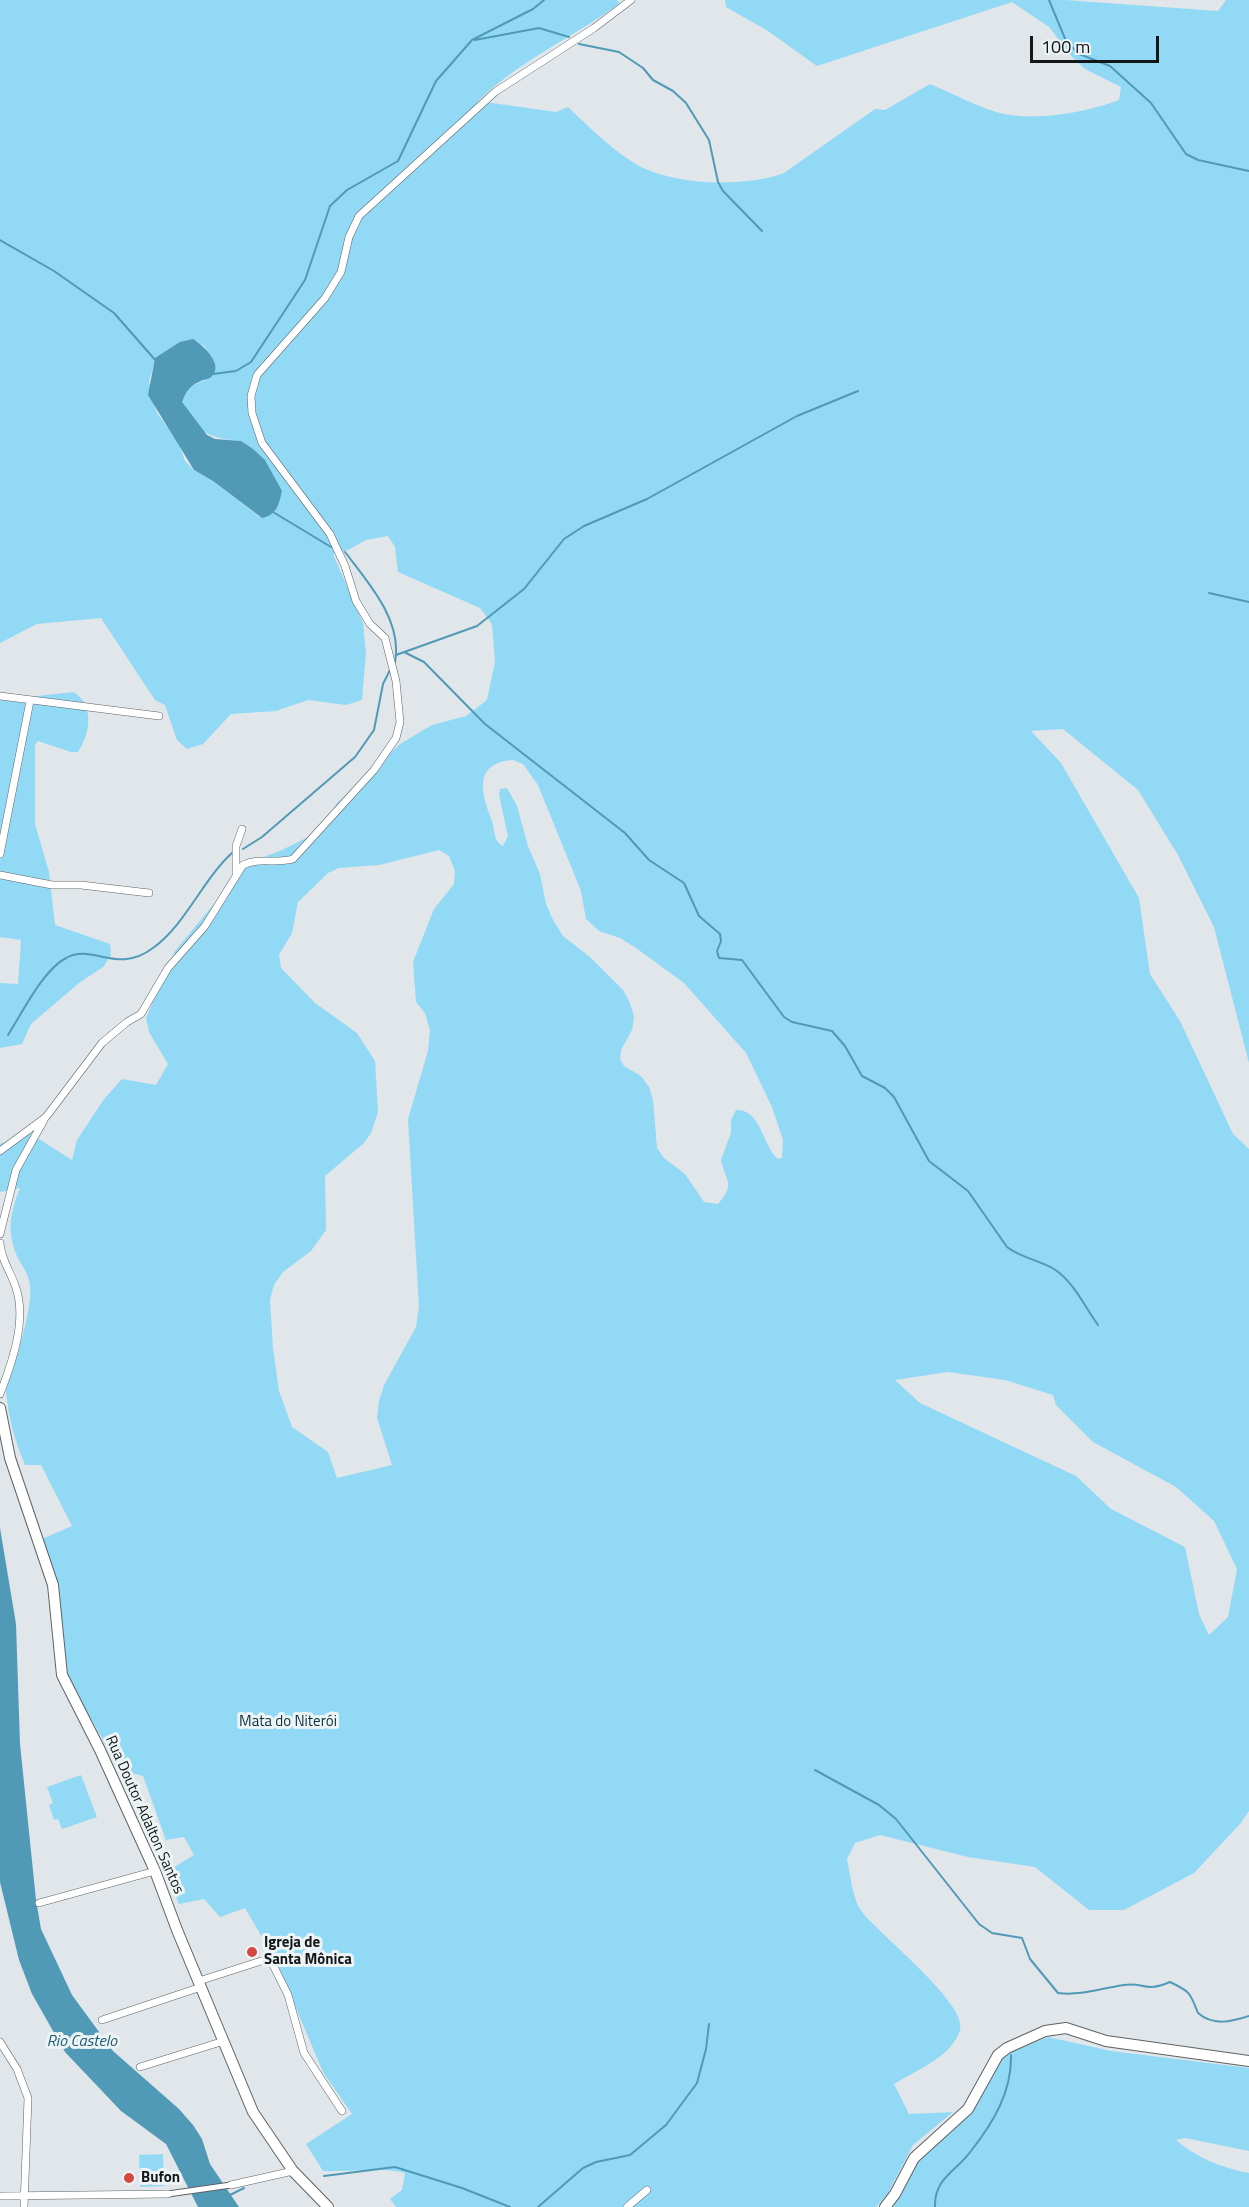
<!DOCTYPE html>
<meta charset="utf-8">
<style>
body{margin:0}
#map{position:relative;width:1249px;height:2207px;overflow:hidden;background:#e0e6e9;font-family:"Titillium Web",sans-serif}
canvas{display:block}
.scale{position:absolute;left:1030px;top:36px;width:129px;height:27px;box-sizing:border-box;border:3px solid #141617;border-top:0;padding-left:8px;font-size:18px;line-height:21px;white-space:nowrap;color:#141617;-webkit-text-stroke:4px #edf4f6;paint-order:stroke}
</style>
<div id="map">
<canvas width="1249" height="2207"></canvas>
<div class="scale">100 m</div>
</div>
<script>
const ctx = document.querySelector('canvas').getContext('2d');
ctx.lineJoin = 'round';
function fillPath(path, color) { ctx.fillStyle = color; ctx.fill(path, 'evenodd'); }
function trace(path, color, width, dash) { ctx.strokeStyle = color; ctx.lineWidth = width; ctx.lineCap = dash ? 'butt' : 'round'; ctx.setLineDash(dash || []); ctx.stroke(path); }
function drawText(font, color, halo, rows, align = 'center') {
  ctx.font = font + ' "Titillium Web",sans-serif'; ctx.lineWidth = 6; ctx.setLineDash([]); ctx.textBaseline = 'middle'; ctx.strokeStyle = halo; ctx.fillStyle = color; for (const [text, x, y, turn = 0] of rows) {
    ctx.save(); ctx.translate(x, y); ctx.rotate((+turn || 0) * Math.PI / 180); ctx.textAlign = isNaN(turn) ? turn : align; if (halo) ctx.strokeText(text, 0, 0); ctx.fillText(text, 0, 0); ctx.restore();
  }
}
const green = new Path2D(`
 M0 0H617L620 3C574 37 520 60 478 101L556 112 568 107C588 126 608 146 631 161 667 186 745 188 784 173L875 109 885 110 930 84C954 94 979 108 1004 114 1037 121 1088 112 1119 100L1121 87 1085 69 1072 57 1049 27 1012 2 817 66 768 31 726 7 725 0H1065L1218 11 1226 0H1249V1063L1214 927 1178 855 1138 790 1063 729 1031 731 1061 763 1139 898 1150 974 1180 1021 1233 1134 1249 1149V1811L1240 1824 1194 1873 1124 1910H1089L1035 1867 968 1857 880 1835 855 1843 847 1859C850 1874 853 1900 862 1912 879 1934 968 2004 960 2030 952 2057 916 2070 894 2084L909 2114 953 2112 913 2145 888 2193 876 2207H396L390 2199 402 2190 405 2173C386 2167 345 2172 323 2171L306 2144 352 2114 323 2072 276 1961 245 1908 220 1917 204 1899 179 1904 166 1872 194 1855 184 1837 166 1840 143 1776 117 1769 102 1738 67 1678 42 1539 72 1526 41 1465H25C15 1441 8 1417 6 1390 14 1365 33 1310 30 1286 29 1275 24 1269 19 1260 6 1235 10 1213 20 1188L0 1192V1144L28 1132 72 1160 77 1140 104 1099 122 1079 156 1085 168 1064 149 1032 146 1018 175 951 238 875 243 865 282 850 318 832 337 803 400 744 432 725 466 716 487 700 495 662 492 624 480 608 398 572 395 547 388 536 366 540 346 551 333 554 363 623 366 653 362 700 346 705 308 700 276 711 231 714 203 744 187 749 177 740 165 705 155 700 101 618 37 624 0 643ZM193 339 204 346 214 361 210 378 191 386 181 402C199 433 207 438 241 441L261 518 213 481 194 470 185 461 178 441 157 413 149 382 155 359ZM513 760 523 764 538 785 581 891 586 919 599 931 620 938 636 948 684 983 746 1053 772 1107 783 1140 782 1158 778 1159C762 1145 761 1109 736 1110L731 1120V1133L721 1160C726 1183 736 1183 718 1204L704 1202 685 1174 664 1158 657 1148 653 1100 649 1087 641 1076 624 1066 620 1059 621 1050 632 1030 634 1017 630 1003 623 990 590 957 563 936 553 920 546 904 540 874 528 846 517 806 507 788 500 789 499 795 508 836 503 846C493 841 495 830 492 821 481 792 473 763 513 760ZM439 850 449 856 455 871 454 884 434 909 413 962 416 1002 425 1013 430 1031 428 1051 408 1119 419 1307 416 1327 384 1385 379 1401 377 1418 392 1465 337 1478 328 1452 292 1427 279 1391 273 1348 270 1300 274 1285 283 1272 311 1251 326 1230 325 1176 364 1143 371 1133 378 1112 375 1061 357 1033 315 1003 281 968 279 955 292 933 298 902 328 873 339 868 379 865ZM948 1372 1005 1380 1053 1395 1056 1405 1093 1442 1176 1487 1214 1521 1237 1569 1228 1617 1209 1635 1199 1614 1185 1547 1111 1509 1076 1476 920 1403 895 1380Z
 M74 692C94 706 91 732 78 752H71L38 741 35 745V824L49 872 55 925 110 944 111 955 103 967 79 983 31 1024 22 1044 0 1048V983L18 984 21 940 0 937V700L18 702 37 696Z
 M81 1775 97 1817 62 1829 58 1819 54 1820 49 1805 53 1803 47 1787Z
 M1048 2037 1111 2051 1249 2068V2151L1185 2138 1176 2140C1197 2158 1222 2168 1249 2173V2207H893L918 2160 954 2128 996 2058Z
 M163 2154 164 2186 140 2187 139 2155Z`);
const water = new Path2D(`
 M193 339C203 345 226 366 210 378 207 380 204 379 201 381 190 385 186 392 182 402L207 435 215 439 241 441 253 449 265 460 282 491C279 504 277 515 262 518L213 481 194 470 148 395 155 358 180 342Z
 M0 1528 16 1624 20 1744 36 1900 41 1929 72 1995 113 2051 179 2109 193 2125 202 2139 210 2164 239 2207H198L166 2144 121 2111 65 2052 32 1994 19 1960 0 1882Z`);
const stream = new Path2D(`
 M1049 0 1066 41 1079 54 1110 66 1151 103 1186 154 1198 160 1249 171
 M475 40 539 28 569 37
 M579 44 619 52 643 68 653 80 673 91 686 103 709 140 718 182 723 191 762 231
 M0 240 54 271 114 313 157 362
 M213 374 236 371 251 362 305 280 330 206 347 190 398 161 436 81 451 64 472 40 533 9 544 0
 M273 512 331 547
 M345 552C368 582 403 621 395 662
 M1209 593 1249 602
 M404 652 424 662 485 724 625 833 649 860 684 883 699 916 720 934 721 941 717 951 719 958 742 960 784 1017 792 1022 832 1031 845 1046 862 1076 885 1088 894 1097 929 1161 968 1191 1007 1247C1021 1258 1039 1260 1054 1269 1073 1281 1085 1307 1098 1325
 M396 655 477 626 524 589 564 539 584 526 647 499 797 416 858 391
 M243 849 262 837 355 757 374 730 383 684 390 670
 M8 1035C22 1013 43 970 66 958 93 943 117 975 153 948 187 923 202 880 233 852
 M815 1770 879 1805 896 1819 979 1924 992 1933 1022 1938 1030 1959 1058 1993C1081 1996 1102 1988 1124 1985 1145 1982 1144 1993 1170 1982 1191 1992 1190 1993 1198 2013 1213 2026 1231 2022 1249 2016
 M324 2176 395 2167 462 2188 510 2207
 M230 2195 244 2188
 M538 2207 583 2168 596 2162 630 2155 666 2125 697 2083 706 2049 709 2024
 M935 2207C934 2178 956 2172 971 2151 993 2123 1012 2092 1011 2055`);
const pedestrian = new Path2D(`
 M168 2194 231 2185`);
const minor = new Path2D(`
 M0 696 159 716
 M0 854 30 701
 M236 874V846L242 829
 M0 875 52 885H81L149 893
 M0 1151 46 1117 102 1043 127 1022 141 1014 168 968 205 926 243 865C259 857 276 864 293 859L374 770 396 738 400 722 396 681 385 638 370 624 356 601 345 566 330 534 262 443 252 413 251 396 257 375 325 298 341 272 349 237 359 216 495 92 594 28 631 0
 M0 1234 16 1170 44 1120
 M0 1243C1 1260 11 1272 16 1288 27 1321 12 1363 0 1394
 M39 1903 155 1871
 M199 1981 261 1961 272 1963 288 1995 304 2053 342 2111
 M102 2020 201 1987
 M0 2042 17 2069 28 2098 24 2207
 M140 2067 224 2041
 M231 2185 293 2171
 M0 2196 168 2194
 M627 2207 647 2190`);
const secondary = new Path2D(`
 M0 1408 10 1458 53 1585 62 1675 100 1750 155 1871 177 1930 253 2112 293 2171 328 2207
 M885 2207 895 2194 914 2158 968 2109 998 2055 1007 2048 1045 2031 1066 2028 1106 2041 1249 2061`);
const markers = [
 [252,1952,6,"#d64743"],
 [129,2178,6,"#d64743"]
];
const parkNames = [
 ["Mata do Niterói",288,1722]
];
const streetNames = [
 ["Rua Doutor Adalton Santos",144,1815,66]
];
const poiNames = [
 ["Igreja de",264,1943],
 ["Santa Mônica",264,1960],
 ["Bufon",141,2178]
];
const waterNames = [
 ["Rio Castelo",82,2042]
];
fillPath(green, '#92d9f6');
fillPath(water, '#509ab7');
trace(stream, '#509ab7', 2);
trace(pedestrian, '#5d6264', 7);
trace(minor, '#5d6264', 8);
trace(secondary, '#5d6264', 12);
trace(pedestrian, '#fff', 5);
trace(minor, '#fff', 7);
trace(secondary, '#fff', 10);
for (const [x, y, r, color] of markers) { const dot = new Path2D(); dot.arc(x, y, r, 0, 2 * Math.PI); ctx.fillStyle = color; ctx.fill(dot); trace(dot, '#edf4f6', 2); }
drawText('15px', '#0e323f', '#edf4f6', parkNames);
drawText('15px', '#141617', '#edf4f6', streetNames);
drawText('bold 15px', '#141617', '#edf4f6', poiNames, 'left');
drawText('italic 16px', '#205b71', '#edf4f6', waterNames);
</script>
